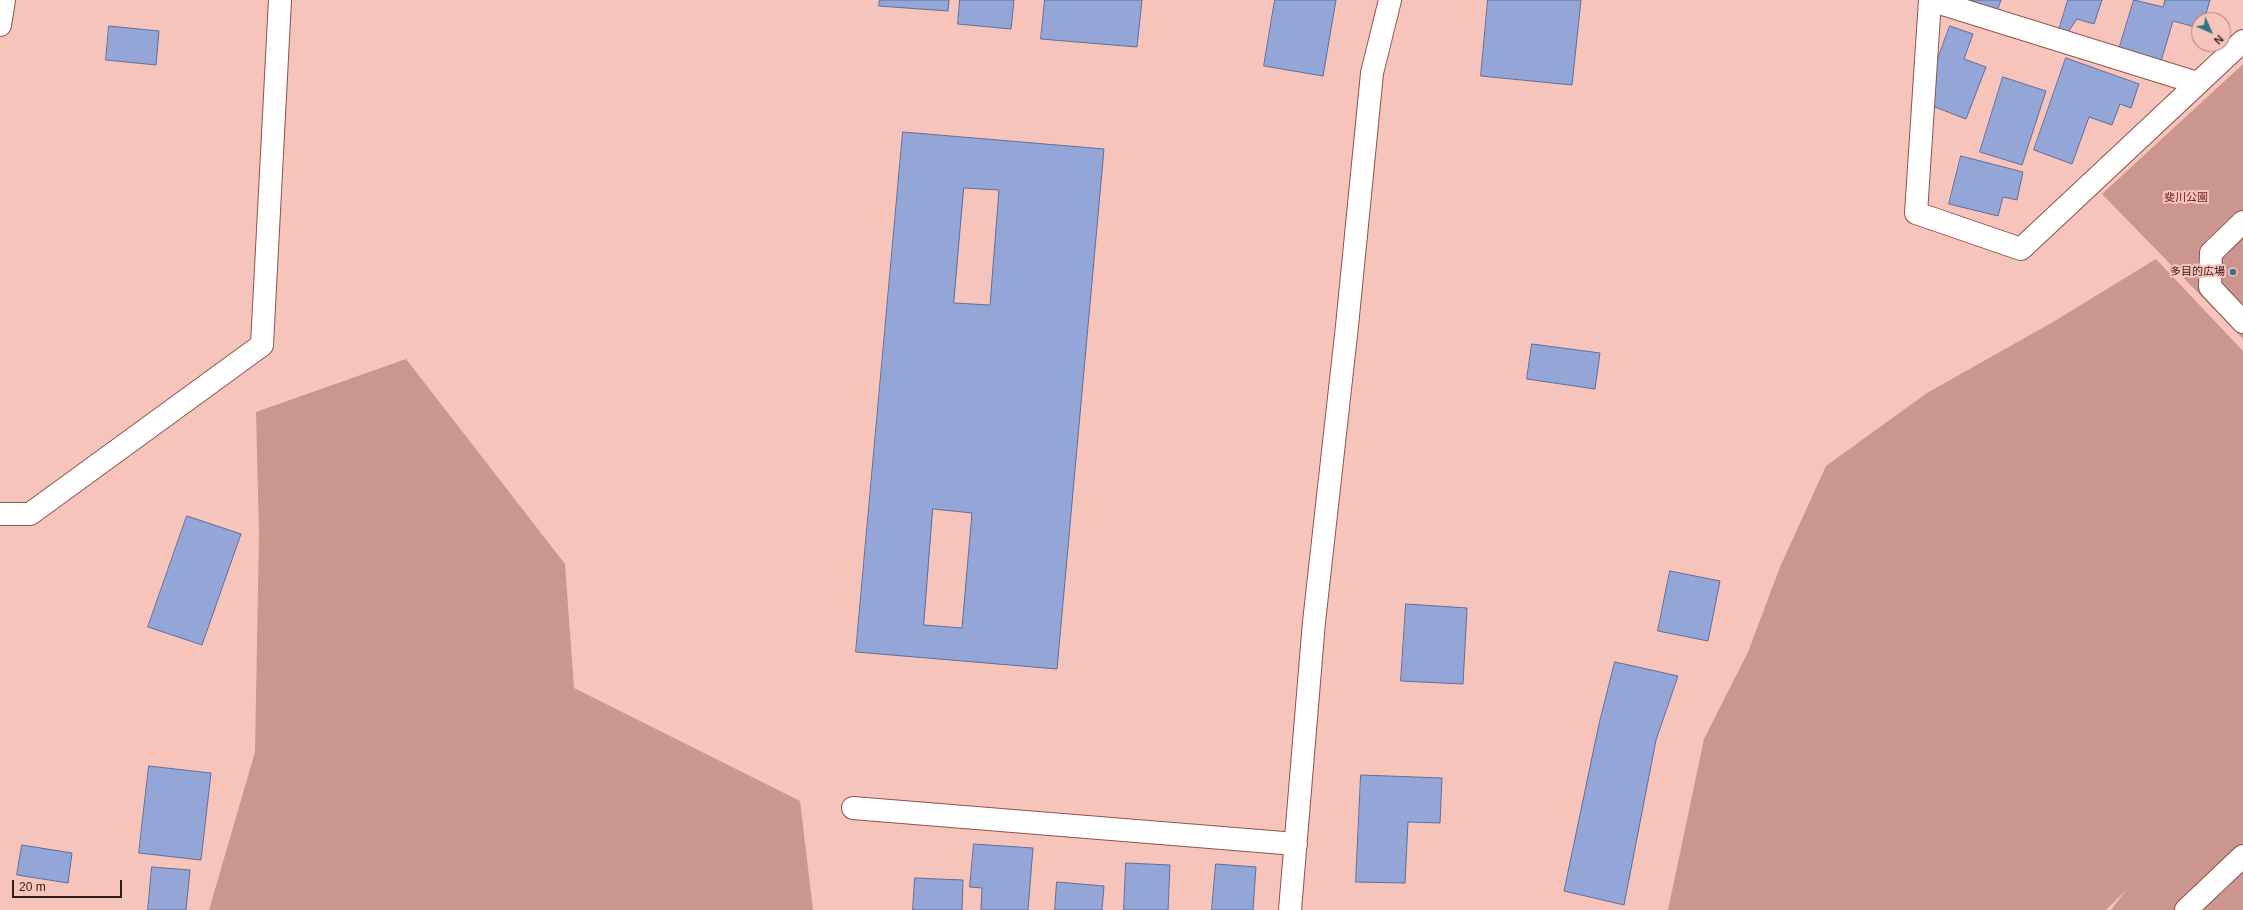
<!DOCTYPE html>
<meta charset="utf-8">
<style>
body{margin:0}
#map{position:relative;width:2243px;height:910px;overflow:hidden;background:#f7c4bc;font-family:Arial,sans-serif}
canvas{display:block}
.north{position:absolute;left:2191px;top:12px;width:40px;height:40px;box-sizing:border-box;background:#f7c4bc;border:1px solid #a9817b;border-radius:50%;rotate:135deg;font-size:11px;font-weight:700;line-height:16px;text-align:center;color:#331c19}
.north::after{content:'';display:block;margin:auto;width:14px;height:18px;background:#2d757f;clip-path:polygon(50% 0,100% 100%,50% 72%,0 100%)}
.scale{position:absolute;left:12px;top:880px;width:110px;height:18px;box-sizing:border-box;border:2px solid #331c19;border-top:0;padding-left:5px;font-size:12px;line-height:14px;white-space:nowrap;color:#331c19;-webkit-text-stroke:3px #f7c4bc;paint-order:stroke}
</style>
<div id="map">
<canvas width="2243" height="910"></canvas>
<div class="north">N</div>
<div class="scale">20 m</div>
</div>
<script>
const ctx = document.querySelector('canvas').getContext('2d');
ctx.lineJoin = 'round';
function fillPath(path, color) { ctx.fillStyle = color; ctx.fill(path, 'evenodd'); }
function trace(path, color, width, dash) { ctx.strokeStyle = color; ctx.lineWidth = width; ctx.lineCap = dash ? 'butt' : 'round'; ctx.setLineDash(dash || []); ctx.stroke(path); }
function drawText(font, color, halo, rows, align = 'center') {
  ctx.font = font + ' Arial,"Noto Sans JP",sans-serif'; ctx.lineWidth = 4; ctx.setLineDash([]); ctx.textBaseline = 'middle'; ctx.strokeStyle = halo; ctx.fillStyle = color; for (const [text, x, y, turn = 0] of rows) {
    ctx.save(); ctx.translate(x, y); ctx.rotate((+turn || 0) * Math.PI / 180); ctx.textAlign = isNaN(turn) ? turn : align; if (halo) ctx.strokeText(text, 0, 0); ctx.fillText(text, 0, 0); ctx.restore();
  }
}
const green = new Path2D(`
 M2243 64V339L2102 194Z
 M2156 259 2243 351V910H2111L2126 890 2106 910H1668L1704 739 1748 652 1780 567 1826 466 1927 393 2053 322Z
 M406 359 565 564 574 688 800 801 813 910H209L255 752 259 534 256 412Z`);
const building = new Path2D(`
 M880 0H949L948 11 879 6Z
 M960 0H1014L1011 29 958 24Z
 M1045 0H1142L1137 47 1041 39Z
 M1275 0H1336L1323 76 1264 66Z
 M1488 0H1581L1572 85 1481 76Z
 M1961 0H2001L1997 11Z
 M2068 0H2102L2094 24 2077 19 2068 32 2059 30Z
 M2134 0 2163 7 2165 0H2210L2204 20H2199V28L2173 21 2159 68 2117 56Z
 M109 26 159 31 156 65 106 60Z
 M1950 26 1973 34 1964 59 1986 67 1966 119 1922 102Z
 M2066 58 2139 84 2131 108 2120 104 2112 125 2089 117 2072 164 2034 150Z
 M2003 77 2046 91 2022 165 1980 152Z
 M903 132 1104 149 1057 669 856 652ZM964 188 999 190 990 305 954 303ZM933 509 972 513 962 628 924 625Z
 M1961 156 2023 172 2017 200 2003 197 1998 216 1949 204Z
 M1532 344 1600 353 1595 389 1527 379Z
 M187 516 241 534 202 645 148 627Z
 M1670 571 1720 581 1708 641 1658 631Z
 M1406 604 1467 608 1463 684 1401 681Z
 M1615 662 1678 676 1656 740 1624 905 1564 891 1599 724Z
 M149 766 211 773 201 860 139 853Z
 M1361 775 1442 778 1440 823 1408 822 1405 883 1356 882Z
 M974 844 1033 848 1028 910H981L982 888 970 887Z
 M22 845 72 853 68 883 17 875Z
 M1126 863 1170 865 1168 910H1124Z
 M1216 864 1256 867 1253 910H1212Z
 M152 867 190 870 186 910H148Z
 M915 878 963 880 962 910H913Z
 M1057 882 1104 886 1102 910H1055Z`);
const minor = new Path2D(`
 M1930 0 1916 213 2021 249 2243 41
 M1930 0 2197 83
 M0 25 4 0
 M2243 222 2211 253 2210 287 2243 322
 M0 514H30L262 345 280 0
 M853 808 1296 844
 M1290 910 1314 622 1347 326 1372 73 1390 0
 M2186 910 2243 856`);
const markers = [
 [2233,272,4,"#2d757f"]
];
const parkNames = [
 ["斐川公園",2186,198]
];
const poiNames = [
 ["多目的広場",2225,272]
];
fillPath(green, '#cb968e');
fillPath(building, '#94a6d7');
trace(building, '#5d6e9c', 1);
trace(minor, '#8b544d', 24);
trace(minor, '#fff', 22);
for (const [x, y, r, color] of markers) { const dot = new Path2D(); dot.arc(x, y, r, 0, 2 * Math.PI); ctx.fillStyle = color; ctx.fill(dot); trace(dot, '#f7c4bc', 1.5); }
drawText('11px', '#6e1d17', '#f7c4bc', parkNames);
drawText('11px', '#331c19', '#f7c4bc', poiNames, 'right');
</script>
